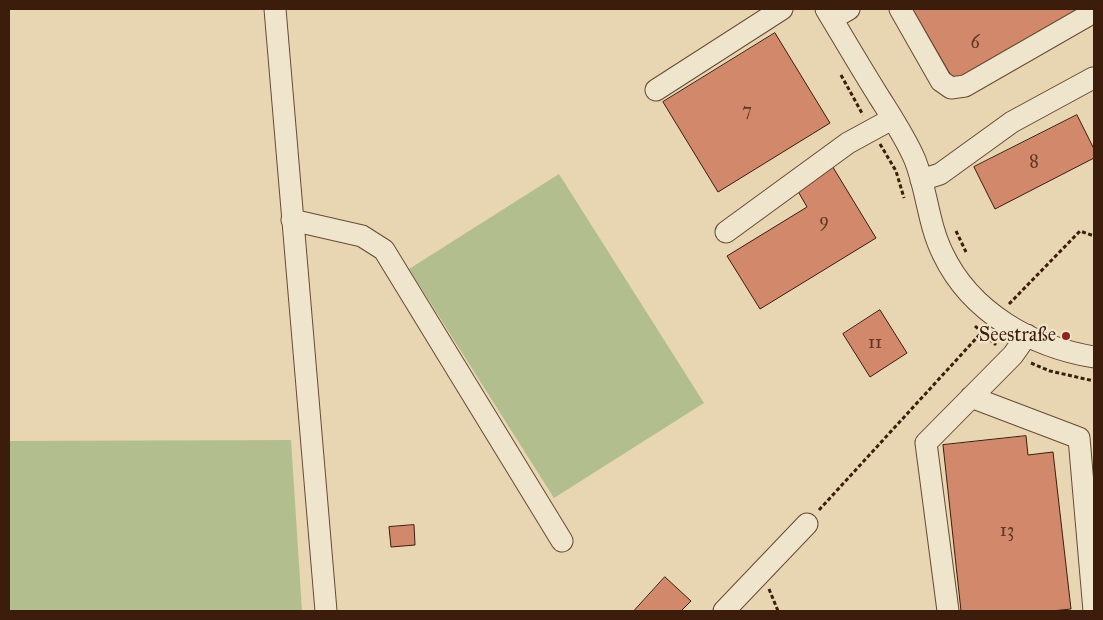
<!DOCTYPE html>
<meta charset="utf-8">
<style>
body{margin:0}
#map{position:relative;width:1103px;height:620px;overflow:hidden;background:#e7d6b1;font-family:"IM FELL Great Primer",serif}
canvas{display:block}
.frame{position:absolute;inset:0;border:10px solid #3c1c0b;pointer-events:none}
</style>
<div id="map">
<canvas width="1103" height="620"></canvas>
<div class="frame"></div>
</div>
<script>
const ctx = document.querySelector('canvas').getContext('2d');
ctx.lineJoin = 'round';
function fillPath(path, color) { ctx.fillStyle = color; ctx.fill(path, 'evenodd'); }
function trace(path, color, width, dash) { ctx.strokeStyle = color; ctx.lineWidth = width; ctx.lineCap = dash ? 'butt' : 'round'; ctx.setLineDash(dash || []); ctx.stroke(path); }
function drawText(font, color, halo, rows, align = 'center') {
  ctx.font = font + ' "IM FELL Great Primer",serif'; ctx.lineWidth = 4.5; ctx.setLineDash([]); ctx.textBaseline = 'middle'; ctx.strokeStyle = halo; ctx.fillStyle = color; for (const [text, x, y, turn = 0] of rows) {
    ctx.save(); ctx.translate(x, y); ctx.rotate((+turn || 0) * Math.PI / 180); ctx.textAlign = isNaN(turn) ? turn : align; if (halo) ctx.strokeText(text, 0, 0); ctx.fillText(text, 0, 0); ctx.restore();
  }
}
const green = new Path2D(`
 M559 174 704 403 554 498 409 269Z
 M291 440 302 611H9V441Z`);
const building = new Path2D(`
 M913 9H1079L954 80Z
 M775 33 830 123 718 192 663 102Z
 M1077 115 1094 149V158L995 209 974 167Z
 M831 164 876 238 760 309 727 256 807 207 795 186Z
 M880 310 907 353 870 377 843 334Z
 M1026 436 1028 455 1053 452 1071 609 1051 611H961L943 445Z
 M414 525 415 545 391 547 389 527Z
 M665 577 691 601 681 611H634Z`);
const path = new Path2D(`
 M841 75 863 115
 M880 144 896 171 904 198
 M956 231 966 252
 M1009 304 1080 231 1094 236
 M975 326 996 345
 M1031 363 1050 371 1094 381
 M819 510 982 332
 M769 589 778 611`);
const minor = new Path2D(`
 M275 9 326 611
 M826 9C844 39 862 70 881 100 893 119 906 139 915 160 927 190 928 224 943 254 971 313 1033 347 1094 357
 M900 9 941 81 951 88 965 86 1094 12
 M832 19 849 9
 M656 90 782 9
 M921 180 940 174 1012 122 1093 78
 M292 220 362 236 384 250 562 541
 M726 232 848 143 892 119
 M971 397 1079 438 1094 611
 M724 611 807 524
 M948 611 926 443 1013 355 1027 335`);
const markers = [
 [1066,336,5,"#8f2418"]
];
const numberNames = [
 ["6",975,44],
 ["7",747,112],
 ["8",1034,163],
 ["9",824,222],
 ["11",875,344],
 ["13",1007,532]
];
const poiNames = [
 ["Seestraße",1056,336]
];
fillPath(green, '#b3be8e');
fillPath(building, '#d1886b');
trace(building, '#3c1c0b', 1);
trace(minor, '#674a34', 23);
trace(path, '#3c1c0b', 3, [4, 2.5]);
trace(minor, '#efe4cc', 21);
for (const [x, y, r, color] of markers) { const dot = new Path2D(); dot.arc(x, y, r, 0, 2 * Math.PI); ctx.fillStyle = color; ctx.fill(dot); trace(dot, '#efe4cc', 2); }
drawText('18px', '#613723', null, numberNames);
drawText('20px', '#3c1c0b', '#efe4cc', poiNames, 'right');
</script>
